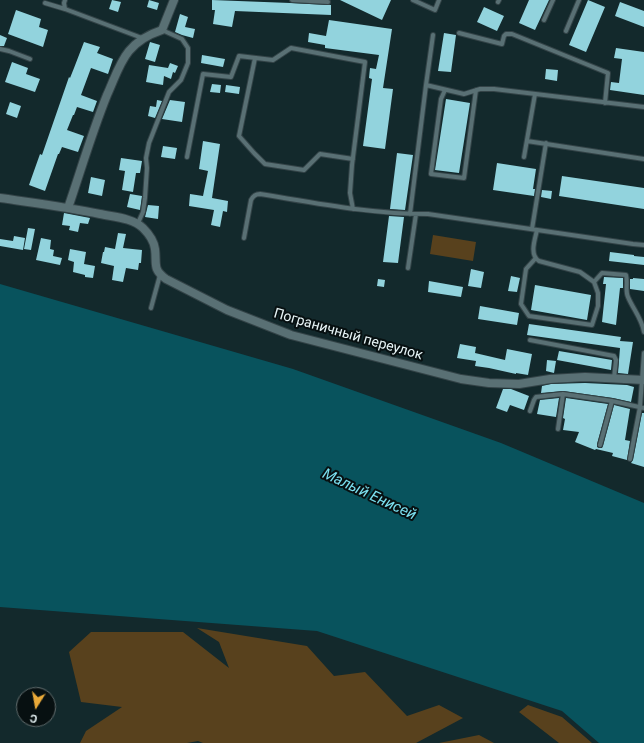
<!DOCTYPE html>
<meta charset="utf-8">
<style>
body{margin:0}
#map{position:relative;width:644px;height:743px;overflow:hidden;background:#13292c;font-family:Roboto,sans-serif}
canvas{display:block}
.north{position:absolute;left:16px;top:687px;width:40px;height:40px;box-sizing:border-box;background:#071011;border:1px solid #616c6d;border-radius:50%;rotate:191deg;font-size:11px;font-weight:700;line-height:16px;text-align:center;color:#e8f5f7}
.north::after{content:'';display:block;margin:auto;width:14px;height:18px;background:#eaaa39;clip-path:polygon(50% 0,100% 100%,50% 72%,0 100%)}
</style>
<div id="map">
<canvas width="644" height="743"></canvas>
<div class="north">С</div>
</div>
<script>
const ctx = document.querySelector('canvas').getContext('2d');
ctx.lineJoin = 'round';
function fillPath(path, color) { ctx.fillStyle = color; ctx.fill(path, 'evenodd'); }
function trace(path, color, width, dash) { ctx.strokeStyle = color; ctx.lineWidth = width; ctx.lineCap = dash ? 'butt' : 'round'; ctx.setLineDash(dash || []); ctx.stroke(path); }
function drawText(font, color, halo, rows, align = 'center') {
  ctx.font = font + ' Roboto,sans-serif'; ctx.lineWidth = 4; ctx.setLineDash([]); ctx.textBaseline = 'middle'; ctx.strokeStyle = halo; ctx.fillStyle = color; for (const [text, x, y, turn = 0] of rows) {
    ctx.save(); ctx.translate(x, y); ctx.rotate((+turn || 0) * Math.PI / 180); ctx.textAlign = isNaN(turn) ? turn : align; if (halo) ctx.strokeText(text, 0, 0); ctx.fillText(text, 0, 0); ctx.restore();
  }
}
const green = new Path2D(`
 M433 235 476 242 473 261 430 254Z
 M197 628 307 646 334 676 365 672 407 716 439 705 463 718 416 743H203L198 741 187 743H80L86 731 122 707 81 702 69 652 91 632H183L229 668 219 642Z
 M528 705 562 717 592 743H559L519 712Z
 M479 735 494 743H439Z`);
const water = new Path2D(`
 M0 284 293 369 501 443 644 503V743H599L562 711 317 631 0 607Z`);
const building = new Path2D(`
 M112 0 121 2 118 12 109 9Z
 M149 0 159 3 157 10 147 7Z
 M212 0 290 3 328 5H331V15L235 11 232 27 213 24 215 10H212Z
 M340 0H391L382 20Z
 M529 0H549L535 30 519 23Z
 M588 0 605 7 586 52 569 45Z
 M620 2 644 11V27L615 16Z
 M484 7 504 16 497 31 477 22Z
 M16 10 41 19 39 27 48 30 43 47 8 34Z
 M180 14 188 17 185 27 195 29 193 38 182 35 175 32Z
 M329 20 392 29 383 88 393 89 385 149 363 146 372 79 369 78 370 68 376 69 379 55 325 48V45L308 42 309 33 326 36Z
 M444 33 456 35 451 72 438 71Z
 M0 35 7 38 4 46H0Z
 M84 42 100 47 97 53 113 59 108 74 91 68 81 95 97 101 93 112 77 107 74 115H73L67 130 84 136 78 152 62 147 59 154H58L45 191 29 185 40 154 42 155 69 77 70 78 74 68Z
 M150 42 160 45 155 62 145 59Z
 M616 48 644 52V95L610 90 611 82 619 83 622 59 614 58Z
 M202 55 225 59 223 67 201 63Z
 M12 62 28 68 26 74 40 79 35 92 5 82Z
 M170 63 178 66 175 73 173 72 171 79 164 76 163 85 146 82 149 65 168 68Z
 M546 69 558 70 557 81 545 79Z
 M212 84 221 85 220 93 210 92Z
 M226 85 240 87 239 94 225 92Z
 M446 99 470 103 459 173 435 170Z
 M157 100 162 101 155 118 148 116 150 106 156 107Z
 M170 100 185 102 182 122 162 119Z
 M10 102 21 106 17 118 6 114Z
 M203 141 220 144 212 198 228 201 227 212 223 211 220 227 211 225 214 210 189 206 190 194 203 196 208 171 199 169Z
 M163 146 177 148 175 159 161 157Z
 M397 153 413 155 405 210 390 209Z
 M121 158 142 161 140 173H136L133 192 122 190 125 171 119 170Z
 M497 163 536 169 533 189H535L534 196 493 190Z
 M562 176 644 188V209L559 196Z
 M91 177 105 180 102 196 88 193Z
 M542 190 552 191 551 199 541 197Z
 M130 194 142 196 140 210 127 207Z
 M148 205 159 206 158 219 145 217Z
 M64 213 90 218 88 224 80 223 78 232 69 230 70 226 62 225Z
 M389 216 404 217 398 263 383 262Z
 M28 228 35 229 31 250 24 249Z
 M118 233 126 234 123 248 142 250 141 263H139L138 270 126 268 123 282 112 280 114 266 101 263 103 252H104L105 247 115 249Z
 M14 236 25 238 23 250 0 246V239L13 241Z
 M41 238 51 240 50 249 54 250 53 256 62 258 60 265 36 260Z
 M70 249 86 252 84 264 95 266 93 278 85 277V275L73 272 74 262 68 260Z
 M610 252 634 255V256L644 257V265L609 261Z
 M471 269 484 272 481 288 468 286Z
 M511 276 520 278 517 292 508 291Z
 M604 277 623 278V288H620L616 325 602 322 606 284H603Z
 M633 278 644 279V291L630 289V279H633Z
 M378 279 385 280 384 287 377 286Z
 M429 281 463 287 461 297 428 292Z
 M535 285 591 295 587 320 531 310Z
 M480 306 519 313 517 325 478 319Z
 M529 324 621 337 620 341 633 342 628 374 618 373 620 348 527 335Z
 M460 344 476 347 475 353 505 360 507 349 532 354 528 375 516 373V374L489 368 475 366 476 361 457 358Z
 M559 351 612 360 611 370 557 360Z
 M547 360 556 361 554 373 546 371Z
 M585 383 627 385 634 387 631 402 613 398 563 391 541 393 542 386 551 384Z
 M503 389H511L529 396 524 410 510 405 507 412 496 408Z
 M559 398 556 417 537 414 540 400Z
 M566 398 608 404 597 444V447L599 448H602L603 446 614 405 630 409 625 440 630 441 627 460 612 456 613 453 596 449 595 450 575 442 579 432 563 430 565 419 563 418Z
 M642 413H644V467L631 463 633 460Z`);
const lane = new Path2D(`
 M292 0 328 2
 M413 0 435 10 439 0
 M498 2 499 0
 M45 3 65 9 142 38
 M65 9 64 3 65 0
 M544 20 553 0
 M566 31 579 0
 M459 33 502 44 504 36 506 34H512L608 73 605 103
 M433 35 426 85 464 94 480 89H494L644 107
 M0 49 9 51 30 59
 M255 58 239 136 254 153 265 164 304 170 320 154 353 159
 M445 90 441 99 431 174 464 178 476 90
 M527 141 644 159
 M187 157 203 74 231 77 239 56 273 60 291 48 365 62 352 165 350 193 353 209
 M524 157 535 94
 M410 214 426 85
 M138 223 143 212 145 198 147 168 146 158 149 143 169 92 181 80 188 63V48L182 39 162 30
 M532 229 546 143
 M244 238 251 200C253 196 255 194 260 194 316 203 371 214 428 214L633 244 644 245
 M535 259 526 269 521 304 529 316 592 325 598 306V293L594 282 580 272 539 261C529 255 535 239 537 230
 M408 268 416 214
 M594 282 602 273 626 275C628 282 625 291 628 297 633 309 642 319 644 332
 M151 308 160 275
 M530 340 614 356 616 360 614 378
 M530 411 534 400 536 397 563 394 612 401 644 408
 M558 429 563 394
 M600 445 612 401
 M630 459 640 407 644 353`);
const street = new Path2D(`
 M0 198C34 203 67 207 100 214 114 217 133 218 143 228 149 234 154 241 155 249 157 264 152 269 166 279L227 310 291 335 461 379 489 383 519 384 550 379 585 377 644 380
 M68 208C81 170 92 132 107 95 114 80 119 63 129 51 138 40 150 34 162 30L174 0`);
const streetNames = [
 ["Пограничный переулок",348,335,16]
];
const waterNames = [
 ["Малый Енисей",369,495,25]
];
fillPath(green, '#58411d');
fillPath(water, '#08535d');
fillPath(building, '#92d3dd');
trace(lane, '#334347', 6);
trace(street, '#334347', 10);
trace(lane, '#597074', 4);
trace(street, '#597074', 8);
drawText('14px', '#e8f5f7', '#071011', streetNames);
drawText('italic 15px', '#7be0f0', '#071011', waterNames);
</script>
